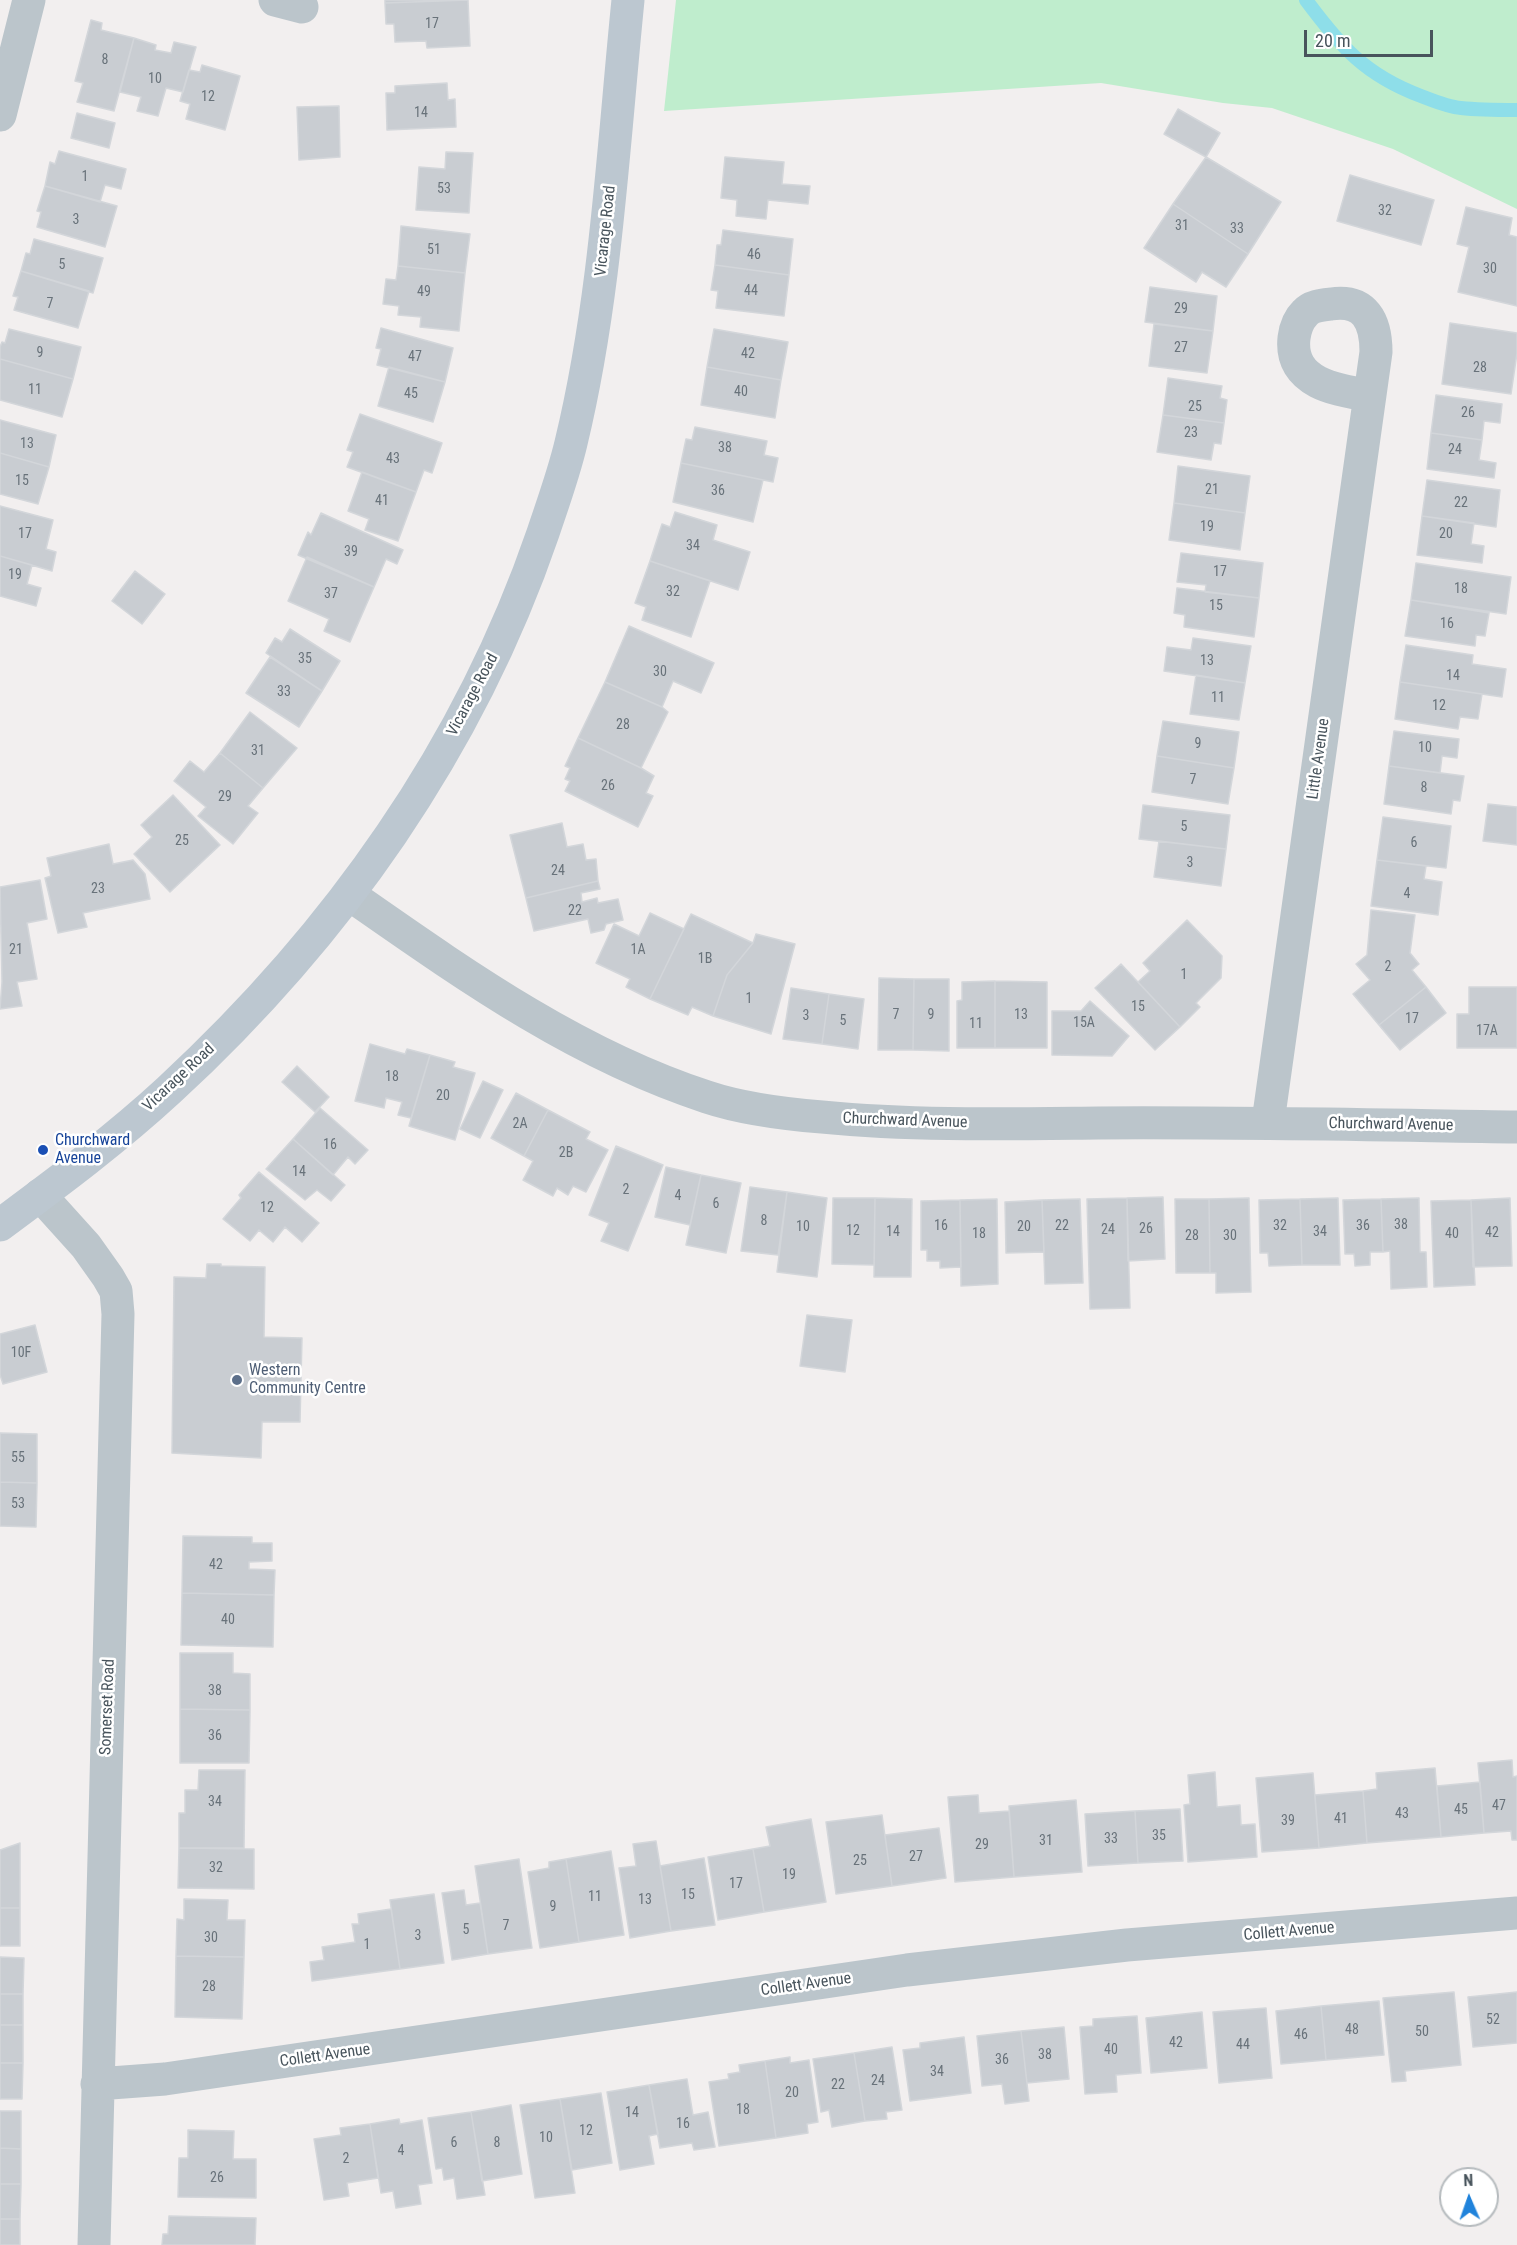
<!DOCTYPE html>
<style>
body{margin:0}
#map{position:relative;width:1517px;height:2245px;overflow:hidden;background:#f2efef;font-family:"Roboto Condensed",sans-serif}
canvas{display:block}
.north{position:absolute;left:1439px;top:2167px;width:60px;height:60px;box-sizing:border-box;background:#fff;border:2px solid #b6bbbe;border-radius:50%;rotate:358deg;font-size:16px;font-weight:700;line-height:24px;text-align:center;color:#48545c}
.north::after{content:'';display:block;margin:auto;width:21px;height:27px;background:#2083db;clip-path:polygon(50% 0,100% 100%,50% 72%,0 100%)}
.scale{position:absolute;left:1304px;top:30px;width:129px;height:27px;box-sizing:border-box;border:3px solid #48545c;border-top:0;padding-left:8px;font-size:18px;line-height:21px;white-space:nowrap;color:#48545c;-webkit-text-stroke:4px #fff;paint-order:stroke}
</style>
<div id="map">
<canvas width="1517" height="2245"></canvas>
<div class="north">N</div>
<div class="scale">20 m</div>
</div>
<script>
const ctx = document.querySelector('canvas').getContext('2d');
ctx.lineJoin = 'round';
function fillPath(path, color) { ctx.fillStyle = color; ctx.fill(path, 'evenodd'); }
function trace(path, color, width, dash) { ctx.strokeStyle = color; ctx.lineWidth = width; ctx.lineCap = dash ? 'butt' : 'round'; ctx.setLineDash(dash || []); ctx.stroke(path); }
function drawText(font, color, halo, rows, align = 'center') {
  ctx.font = font + ' "Roboto Condensed",sans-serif'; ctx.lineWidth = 5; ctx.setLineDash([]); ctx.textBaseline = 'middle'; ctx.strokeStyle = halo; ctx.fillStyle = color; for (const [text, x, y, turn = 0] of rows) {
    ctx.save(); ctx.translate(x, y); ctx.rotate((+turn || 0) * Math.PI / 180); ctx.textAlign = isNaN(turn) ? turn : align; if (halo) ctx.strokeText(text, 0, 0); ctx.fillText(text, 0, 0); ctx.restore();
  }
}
const green = new Path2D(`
 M676 0H1517V209L1393 149 1272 108 1223 103 1101 83 664 111Z`);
const stream = new Path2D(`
 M1306 0C1341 47 1365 75 1421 96 1434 101 1448 107 1461 108 1479 110 1499 110 1517 110`);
const building = new Path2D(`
 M385 0H464L385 3Z
 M468 0 470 46 427 48 426 41 395 42 394 24H386L385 3Z
 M91 20 102 23 101 30 134 38 114 111 77 102 83 83 75 81Z
 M134 38 156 45 155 50 171 53 174 42 196 47 183 92 166 88 158 116 137 111 141 97 120 92Z
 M202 65 240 76 225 130 186 119 190 104 180 101 189 70 200 72Z
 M447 83 448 100 455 99 456 127 387 130 386 93H395V86Z
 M339 106 340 157 299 160 297 107Z
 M1178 109 1220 133 1206 157 1164 134Z
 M77 113 115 123 109 148 71 138Z
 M59 151 126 169 121 189 105 185 100 202 45 186 50 162 55 164Z
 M446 152 473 153 469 213 416 210 419 167 445 169Z
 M725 157 784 162 782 184 810 186 808 204 768 200 766 219 736 216 737 200 721 198Z
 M1206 157 1281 202 1248 254 1173 204Z
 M1350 175 1434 200 1421 245 1337 221Z
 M45 186 117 206 105 247 37 227 41 212 37 211Z
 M1173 204 1248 254 1226 287 1202 272 1196 282 1144 248Z
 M1466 207 1512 218 1509 235 1517 237V306L1458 292 1469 247 1457 244Z
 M401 226 470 234 465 273 398 266Z
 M723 230 793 239 789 275 715 265 717 245H721Z
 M34 239 103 258 93 293 21 271 26 253 30 254Z
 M715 265 789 275 784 316 716 308 718 291 711 290Z
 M398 266 465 273 459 331 420 327 421 317 398 315 399 306 383 304 386 279 396 280Z
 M21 271 89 291 78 328 14 310 18 297 13 296Z
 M1150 287 1217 296 1213 331 1145 322Z
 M1450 323 1517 333V353L1511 394 1442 384Z
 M1154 324 1213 331 1207 373 1149 366Z
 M381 328 453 348 445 382 377 365 381 349 376 348Z
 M9 329 81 347 73 379 0 359V347L2 342 5 343Z
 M714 329 788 342 781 380 707 367Z
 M0 359 73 379 62 417 0 400Z
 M389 367 445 382 433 422 378 406Z
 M707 367 781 380 775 418 701 405Z
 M1168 378 1222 386 1220 398 1227 400 1224 423 1163 415Z
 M1436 395 1502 404 1500 423 1484 421 1482 440 1431 433Z
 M360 414 442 443 432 473 424 470 416 492 347 467 353 452 347 450Z
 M1163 415 1224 423 1221 444 1214 443 1211 460 1157 452Z
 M0 420 56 435 49 467 0 453Z
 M695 427 767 441 764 455 778 458 773 482 681 463 686 439 692 440Z
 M1431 433 1482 440 1479 460 1496 463 1494 478 1427 469Z
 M0 453 49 467 38 504 0 494Z
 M681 463 763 480 753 522 673 502Z
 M1178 466 1250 476 1245 513 1174 503Z
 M362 472 416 492 398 541 365 530 369 519 348 511Z
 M1427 480 1500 490 1496 527 1422 516Z
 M1174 503 1245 513 1240 550 1169 540Z
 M0 506 53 520 46 549 56 552 52 571 0 556Z
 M675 512 717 525 713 540 750 552 738 590 650 561 662 524 670 527Z
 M321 513 403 550 397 564 386 559 374 587 298 555 308 532 311 535Z
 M1422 516 1474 523 1471 544 1484 546 1482 563 1417 555Z
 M1181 553 1263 563 1259 598 1205 592 1206 585 1177 582Z
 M0 556 32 565 27 584 41 588 36 606 0 596Z
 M307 557 374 587 350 642 324 631 329 619 288 601Z
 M650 561 710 581 691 637 642 620 646 607 635 603Z
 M1416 563 1511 577 1506 614 1411 600Z
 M135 571 165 594 142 624 112 601Z
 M1177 588 1259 598 1254 637 1184 627 1185 615 1174 613Z
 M1411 600 1489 613 1485 636 1476 635 1475 646 1405 636Z
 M629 626 714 663 701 693 673 681 662 707 605 682Z
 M290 629 340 661 322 691 266 653 275 638 282 642Z
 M1193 638 1251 646 1245 683 1164 671 1167 647 1191 650Z
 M1406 645 1473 655 1472 664 1506 669 1502 697 1400 682Z
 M270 657 322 691 299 727 246 693Z
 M1196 675 1245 683 1239 720 1190 714Z
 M605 682 662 707 668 712 641 768 578 738Z
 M1400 682 1482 694 1478 719 1460 717 1458 729 1395 719Z
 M250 712 297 748 263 788 220 753Z
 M1163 721 1239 732 1234 768 1157 756Z
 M1394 731 1459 739 1457 758 1442 756 1440 773 1389 766Z
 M578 738 641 768 654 776 646 793 653 796 638 827 565 791 570 781 565 779 570 768 565 766Z
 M220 753 263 788 248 806 258 813 233 844 198 816 206 807 174 781 190 761 204 772Z
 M1157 756 1234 768 1228 804 1152 792Z
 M1389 766 1464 776 1460 801 1453 800 1451 814 1384 804Z
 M173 795 220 845 170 892 134 854 152 837 141 825Z
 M1488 804 1517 807V845L1483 841Z
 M1143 805 1230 815 1226 849 1139 839Z
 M1383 817 1451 826 1446 868 1377 860Z
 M562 823 567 847 583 844 586 860 596 859 598 881 526 898 510 835Z
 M1159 841 1226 849 1221 886 1154 877Z
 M109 844 113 864 133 860 145 874 150 899 83 913 87 927 58 933 45 878 51 876 47 858Z
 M1377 860 1426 866 1424 879 1442 882 1438 915 1371 906Z
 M40 880 47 919 27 923 37 979 17 982 22 1006 0 1009 2 982 0 887Z
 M598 881 600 889 581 893 582 902 597 898 598 903 618 899 623 920 606 924 604 930 591 933 588 919 534 931 526 898Z
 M1371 910 1415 915 1410 953 1419 964 1412 970 1426 987 1379 1025 1353 994 1370 980 1356 964 1367 955Z
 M650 913 684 929 650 999 626 987 630 979 596 963 614 924 639 936Z
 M691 914 753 943 727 975 713 1016 692 1007 688 1015 650 999Z
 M1187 920 1222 956 1221 978 1196 1003 1200 1007 1180 1027 1138 982 1150 971 1143 963Z
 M756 934 795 944 771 1034 713 1016 727 975 753 943Z
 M1121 964 1180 1027 1155 1050 1095 988Z
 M879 978 914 979 913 1050H878Z
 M914 979H949V1051L913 1050Z
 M995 981 1047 982V1048H995Z
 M995 981V1048H957V1001L962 1000V982Z
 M1426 987 1446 1013 1400 1050 1379 1025Z
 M1469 987H1517V1048H1457V1014H1469Z
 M791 988 829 994 822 1044 783 1039Z
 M829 994 864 999 858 1049 822 1044Z
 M1090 1001 1129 1036 1112 1056 1052 1055V1011H1081Z
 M370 1044 405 1054 407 1049 430 1055 411 1118 398 1115 402 1102 386 1098 384 1108 355 1101Z
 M430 1055 455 1062 453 1067 475 1073 455 1140 409 1126Z
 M297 1066 329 1097 315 1112 282 1082Z
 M483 1081 503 1090 480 1138 460 1129Z
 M516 1093 548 1110 524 1156 491 1138Z
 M320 1108 368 1150 355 1164 348 1157 333 1175 293 1139Z
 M548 1110 590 1132 586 1139 608 1150 586 1192 573 1186 568 1195 557 1188 553 1196 523 1180 533 1161 524 1156Z
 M293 1139 345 1185 331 1201 317 1190 305 1200 266 1169Z
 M616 1146 663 1165 628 1251 601 1241 609 1223 589 1215Z
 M666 1167 701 1175 690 1225 655 1217Z
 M259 1172 319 1223 302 1242 285 1227 273 1242 259 1230 250 1241 223 1219 241 1198 239 1195Z
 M701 1175 741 1183 726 1253 686 1245Z
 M750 1187 787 1192 778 1255 741 1251Z
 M787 1192 827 1198 817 1277 777 1272Z
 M1163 1197 1165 1259 1128 1261 1127 1198Z
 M833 1198H875L874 1265 832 1264Z
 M875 1198 912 1199 911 1277H874Z
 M1127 1198 1130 1308 1090 1309 1087 1199Z
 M1249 1198 1251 1292 1216 1293V1273H1210L1209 1199Z
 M1338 1198 1340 1265H1302L1300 1199Z
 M1419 1198 1420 1252H1426L1427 1287 1391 1289 1390 1251 1383 1252 1381 1199Z
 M1510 1198 1512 1266 1473 1267 1471 1200Z
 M997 1199 998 1284 961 1286 960 1200Z
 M1080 1199 1083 1283 1045 1284 1042 1200Z
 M1175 1199H1209L1210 1273H1176Z
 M1300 1199 1302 1265 1269 1266 1268 1253H1260L1259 1200Z
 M1381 1199 1383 1252H1370V1265L1355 1266 1354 1254H1345L1343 1200Z
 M960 1200 961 1267 940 1268V1261H927V1250H921V1201Z
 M1042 1200 1044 1252 1006 1253 1005 1202Z
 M1471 1200 1475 1285 1434 1287 1431 1201Z
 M207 1264H221V1266L265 1267 264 1337 302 1338 300 1422H262L261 1458 172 1453 174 1277 206 1278Z
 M807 1315 852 1320 845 1372 800 1366Z
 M35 1325 47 1372 3 1384 0 1375V1334Z
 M0 1433 37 1434V1483L0 1482Z
 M0 1482 37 1483 36 1527 0 1526Z
 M183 1536 252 1537V1543H272V1561L249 1562V1569L275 1570 274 1595 182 1593Z
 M182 1593 274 1595 273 1647 181 1645Z
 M180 1653H233V1673L250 1674V1710L180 1709Z
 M180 1709 250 1710 249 1763H180Z
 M1512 1760 1513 1777 1517 1776V1840H1512L1511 1831 1484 1833 1478 1763Z
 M1435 1768 1441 1837 1367 1843 1363 1791 1377 1789 1376 1773Z
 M199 1770H245L244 1848H179V1813H185V1790H198Z
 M1215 1772 1217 1807 1240 1805 1241 1825 1255 1824 1257 1857 1188 1862 1184 1805 1190 1804 1188 1775Z
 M1313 1773 1319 1848 1262 1852 1256 1778Z
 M1480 1782 1484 1833 1441 1837 1437 1786Z
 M1363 1791 1367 1843 1319 1848 1315 1795Z
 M978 1795 979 1813 1009 1811 1014 1877 955 1882 948 1797Z
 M1076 1800 1082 1872 1014 1877 1009 1806Z
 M1180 1809 1183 1861 1138 1863 1135 1811Z
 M1135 1811 1138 1863 1088 1866 1085 1814Z
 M882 1815 892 1886 836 1894 826 1822Z
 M811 1819 826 1902 764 1912 753 1849 770 1846 766 1827Z
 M939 1828 946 1878 892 1886 885 1835Z
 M656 1841 671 1931 630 1938 619 1868 636 1866 633 1844Z
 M20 1843V1908H0V1850Z
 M179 1848 254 1849V1889L178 1888Z
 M753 1849 764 1912 718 1920 708 1857Z
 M611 1851 624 1935 579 1942 566 1859Z
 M704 1858 715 1925 671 1931 660 1866Z
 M519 1859 532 1948 488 1954 475 1866Z
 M566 1859 579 1942 540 1948 528 1872 549 1868V1862Z
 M464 1890 466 1905 480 1903 488 1954 452 1960 442 1893Z
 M434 1894 444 1963 400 1969 390 1900Z
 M184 1899 228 1900 227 1920H245L244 1957 176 1956 177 1919 184 1920Z
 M0 1908H20V1946H0Z
 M391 1909 400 1969 312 1981 310 1962 324 1960 322 1947 355 1942 352 1924H359L358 1914Z
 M176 1956 244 1957 242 2019 175 2017Z
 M0 1957 24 1958 23 1994H0Z
 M1454 1992 1461 2065 1405 2071 1406 2081 1392 2082 1383 1998Z
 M1517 1992V2043L1473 2047 1468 1997Z
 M0 1994H23V2025H0Z
 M1379 2001 1384 2055 1326 2060 1321 2006Z
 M1321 2006 1326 2060 1281 2064 1276 2011Z
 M1266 2008 1272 2078 1219 2083 1213 2012Z
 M1202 2012 1207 2068 1151 2073 1146 2018Z
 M1137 2016 1141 2073 1116 2075 1117 2092 1085 2094 1080 2027 1093 2026V2019Z
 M0 2025H23V2063H0Z
 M1064 2027 1069 2079 1027 2083 1021 2031Z
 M1021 2031 1029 2101 1005 2104 1002 2084 982 2086 977 2036Z
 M964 2037 971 2093 910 2101 903 2050 920 2048V2043Z
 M892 2047 902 2110 886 2112 887 2119 865 2121 854 2053Z
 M854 2053 865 2121 832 2127 829 2110 821 2112 813 2059Z
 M790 2057V2063L809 2060 818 2122 807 2124 808 2133 776 2138 765 2061Z
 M765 2061 776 2138 719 2146 709 2082 729 2079 728 2074 740 2072 739 2065Z
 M0 2063H23L22 2099H0Z
 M687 2079 693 2115 708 2112 715 2147 694 2150 692 2143 660 2148 649 2085Z
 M649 2085 658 2134 649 2136 654 2164 620 2170 607 2092Z
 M601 2093 612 2163 572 2170 560 2099Z
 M560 2099 575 2193 535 2198 520 2105Z
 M511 2105 522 2174 482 2181 471 2112Z
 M0 2111H21V2149L0 2148Z
 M471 2112 485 2195 457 2199 454 2178 444 2180 442 2168 436 2169 428 2118Z
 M399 2119 400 2124 422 2120 432 2183 418 2185 421 2204 396 2208 393 2191 381 2193 370 2124Z
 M370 2124 378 2178 347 2183 349 2196 324 2200 314 2139 341 2135 340 2128Z
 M188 2130 234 2131 233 2159H256V2198L178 2197 179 2158H188Z
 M0 2148 21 2149V2184H0Z
 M0 2184H21L20 2219H0Z
 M169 2216 256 2218 255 2245H162L163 2234H168Z
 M0 2219H20V2245H0Z`);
const minor = new Path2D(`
 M275 0 302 7
 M0 115 29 0
 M350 895C462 973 575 1054 707 1097 743 1109 784 1114 822 1117 914 1126 1006 1124 1098 1123 1238 1122 1377 1125 1517 1127
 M1268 1122 1376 352C1376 321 1365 299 1331 304 1322 305 1311 306 1305 313 1298 320 1295 330 1294 338 1289 383 1337 391 1370 395
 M40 1195 86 1246 108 1277 116 1291 118 1314 94 2245
 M97 2084 165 2079 907 1970 1127 1945 1517 1913`);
const secondary = new Path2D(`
 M0 1225C58 1182 116 1139 169 1090 337 935 469 749 543 533 553 503 564 473 571 443 606 298 613 148 628 0`);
const markers = [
 [43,1150,6,"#1a4fb4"],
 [237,1380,6,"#5c6f8a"]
];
const numberNames = [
 ["17",432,24],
 ["8",105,60],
 ["10",155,79],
 ["12",208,97],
 ["14",421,113],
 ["1",85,177],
 ["53",444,189],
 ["32",1385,211],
 ["3",76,220],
 ["31",1182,226],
 ["33",1237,229],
 ["51",434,250],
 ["46",754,255],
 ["5",62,265],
 ["30",1490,269],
 ["44",751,291],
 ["49",424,292],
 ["7",50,304],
 ["29",1181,309],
 ["27",1181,348],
 ["9",40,353],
 ["42",748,354],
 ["47",415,357],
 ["28",1480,368],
 ["11",35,390],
 ["40",741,392],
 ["45",411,394],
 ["25",1195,407],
 ["26",1468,413],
 ["23",1191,433],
 ["13",27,444],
 ["38",725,448],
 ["24",1455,450],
 ["43",393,459],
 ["15",22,481],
 ["21",1212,490],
 ["36",718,491],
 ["41",382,501],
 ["22",1461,503],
 ["19",1207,527],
 ["17",25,534],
 ["20",1446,534],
 ["34",693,546],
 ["39",351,552],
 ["17",1220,572],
 ["19",15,575],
 ["18",1461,589],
 ["32",673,592],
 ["37",331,594],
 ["15",1216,606],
 ["16",1447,624],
 ["35",305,659],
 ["13",1207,661],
 ["30",660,672],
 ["14",1453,676],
 ["33",284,692],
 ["11",1218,698],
 ["12",1439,706],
 ["28",623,725],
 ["9",1198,744],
 ["10",1425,748],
 ["31",258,751],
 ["7",1193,780],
 ["26",608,786],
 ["8",1424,788],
 ["29",225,797],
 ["5",1184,827],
 ["25",182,841],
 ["6",1414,843],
 ["3",1190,863],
 ["24",558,871],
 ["23",98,889],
 ["4",1407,894],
 ["22",575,911],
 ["21",16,950],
 ["1A",638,950],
 ["1B",705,959],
 ["2",1388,967],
 ["1",1184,975],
 ["1",749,999],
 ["15",1138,1007],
 ["7",896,1015],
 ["9",931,1015],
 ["13",1021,1015],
 ["3",806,1016],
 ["17",1412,1019],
 ["5",843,1021],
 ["15A",1084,1023],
 ["11",976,1024],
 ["17A",1487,1031],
 ["18",392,1077],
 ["20",443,1096],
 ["2A",520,1124],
 ["16",330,1145],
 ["2B",566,1153],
 ["14",299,1172],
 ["2",626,1190],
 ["4",678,1196],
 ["6",716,1204],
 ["12",267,1208],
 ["8",764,1221],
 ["38",1401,1225],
 ["16",941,1226],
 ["22",1062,1226],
 ["32",1280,1226],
 ["36",1363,1226],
 ["10",803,1227],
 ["20",1024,1227],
 ["26",1146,1229],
 ["24",1108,1230],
 ["12",853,1231],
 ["14",893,1232],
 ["34",1320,1232],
 ["42",1492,1233],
 ["18",979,1234],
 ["40",1452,1234],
 ["28",1192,1236],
 ["30",1230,1236],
 ["10F",21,1353],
 ["55",18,1458],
 ["53",18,1504],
 ["42",216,1565],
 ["40",228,1620],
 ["38",215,1691],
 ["36",215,1736],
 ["34",215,1802],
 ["47",1499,1806],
 ["45",1461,1810],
 ["43",1402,1814],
 ["41",1341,1819],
 ["39",1288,1821],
 ["35",1159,1836],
 ["33",1111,1839],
 ["31",1046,1841],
 ["29",982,1845],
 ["27",916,1857],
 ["25",860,1861],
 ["32",216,1868],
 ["19",789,1875],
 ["17",736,1884],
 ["15",688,1895],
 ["11",595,1897],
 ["13",645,1900],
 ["9",553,1907],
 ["7",506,1926],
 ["5",466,1930],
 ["3",418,1936],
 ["30",211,1938],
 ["1",367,1945],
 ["28",209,1987],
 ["52",1493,2020],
 ["48",1352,2030],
 ["50",1422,2032],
 ["46",1301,2035],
 ["42",1176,2043],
 ["44",1243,2045],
 ["40",1111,2050],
 ["38",1045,2055],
 ["36",1002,2060],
 ["34",937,2072],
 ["24",878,2081],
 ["22",838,2085],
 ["20",792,2093],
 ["18",743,2110],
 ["14",632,2113],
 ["16",683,2124],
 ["12",586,2131],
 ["10",546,2138],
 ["6",454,2143],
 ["8",497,2143],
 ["4",401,2151],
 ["2",346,2159],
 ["26",217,2178]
];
const streetNames = [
 ["Vicarage Road",606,231,-84],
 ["Vicarage Road",473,695,-62],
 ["Little Avenue",1319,759,-82],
 ["Vicarage Road",179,1078,-43],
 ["Churchward Avenue",905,1121,2],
 ["Churchward Avenue",1391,1125,1],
 ["Somerset Road",108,1707,-88],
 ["Collett Avenue",1289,1932,-5],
 ["Collett Avenue",806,1985,-8],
 ["Collett Avenue",325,2056,-8]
];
const transitNames = [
 ["Churchward",55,1141],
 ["Avenue",55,1159]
];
const serviceNames = [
 ["Western",249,1371],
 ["Community Centre",249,1389]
];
fillPath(green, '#bfedcd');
trace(stream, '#8edee9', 14);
fillPath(building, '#c9cdd2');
trace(building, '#d3d6da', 1.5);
trace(minor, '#bbc5cb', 33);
trace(secondary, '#bcc7d0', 33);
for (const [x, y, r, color] of markers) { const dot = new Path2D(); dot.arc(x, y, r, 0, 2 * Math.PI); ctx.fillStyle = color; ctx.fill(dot); trace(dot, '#fff', 2); }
drawText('14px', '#68727a', null, numberNames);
drawText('16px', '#48545c', '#fff', streetNames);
drawText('16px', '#164399', '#fff', transitNames, 'left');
drawText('16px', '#4e5e75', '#fff', serviceNames, 'left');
</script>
